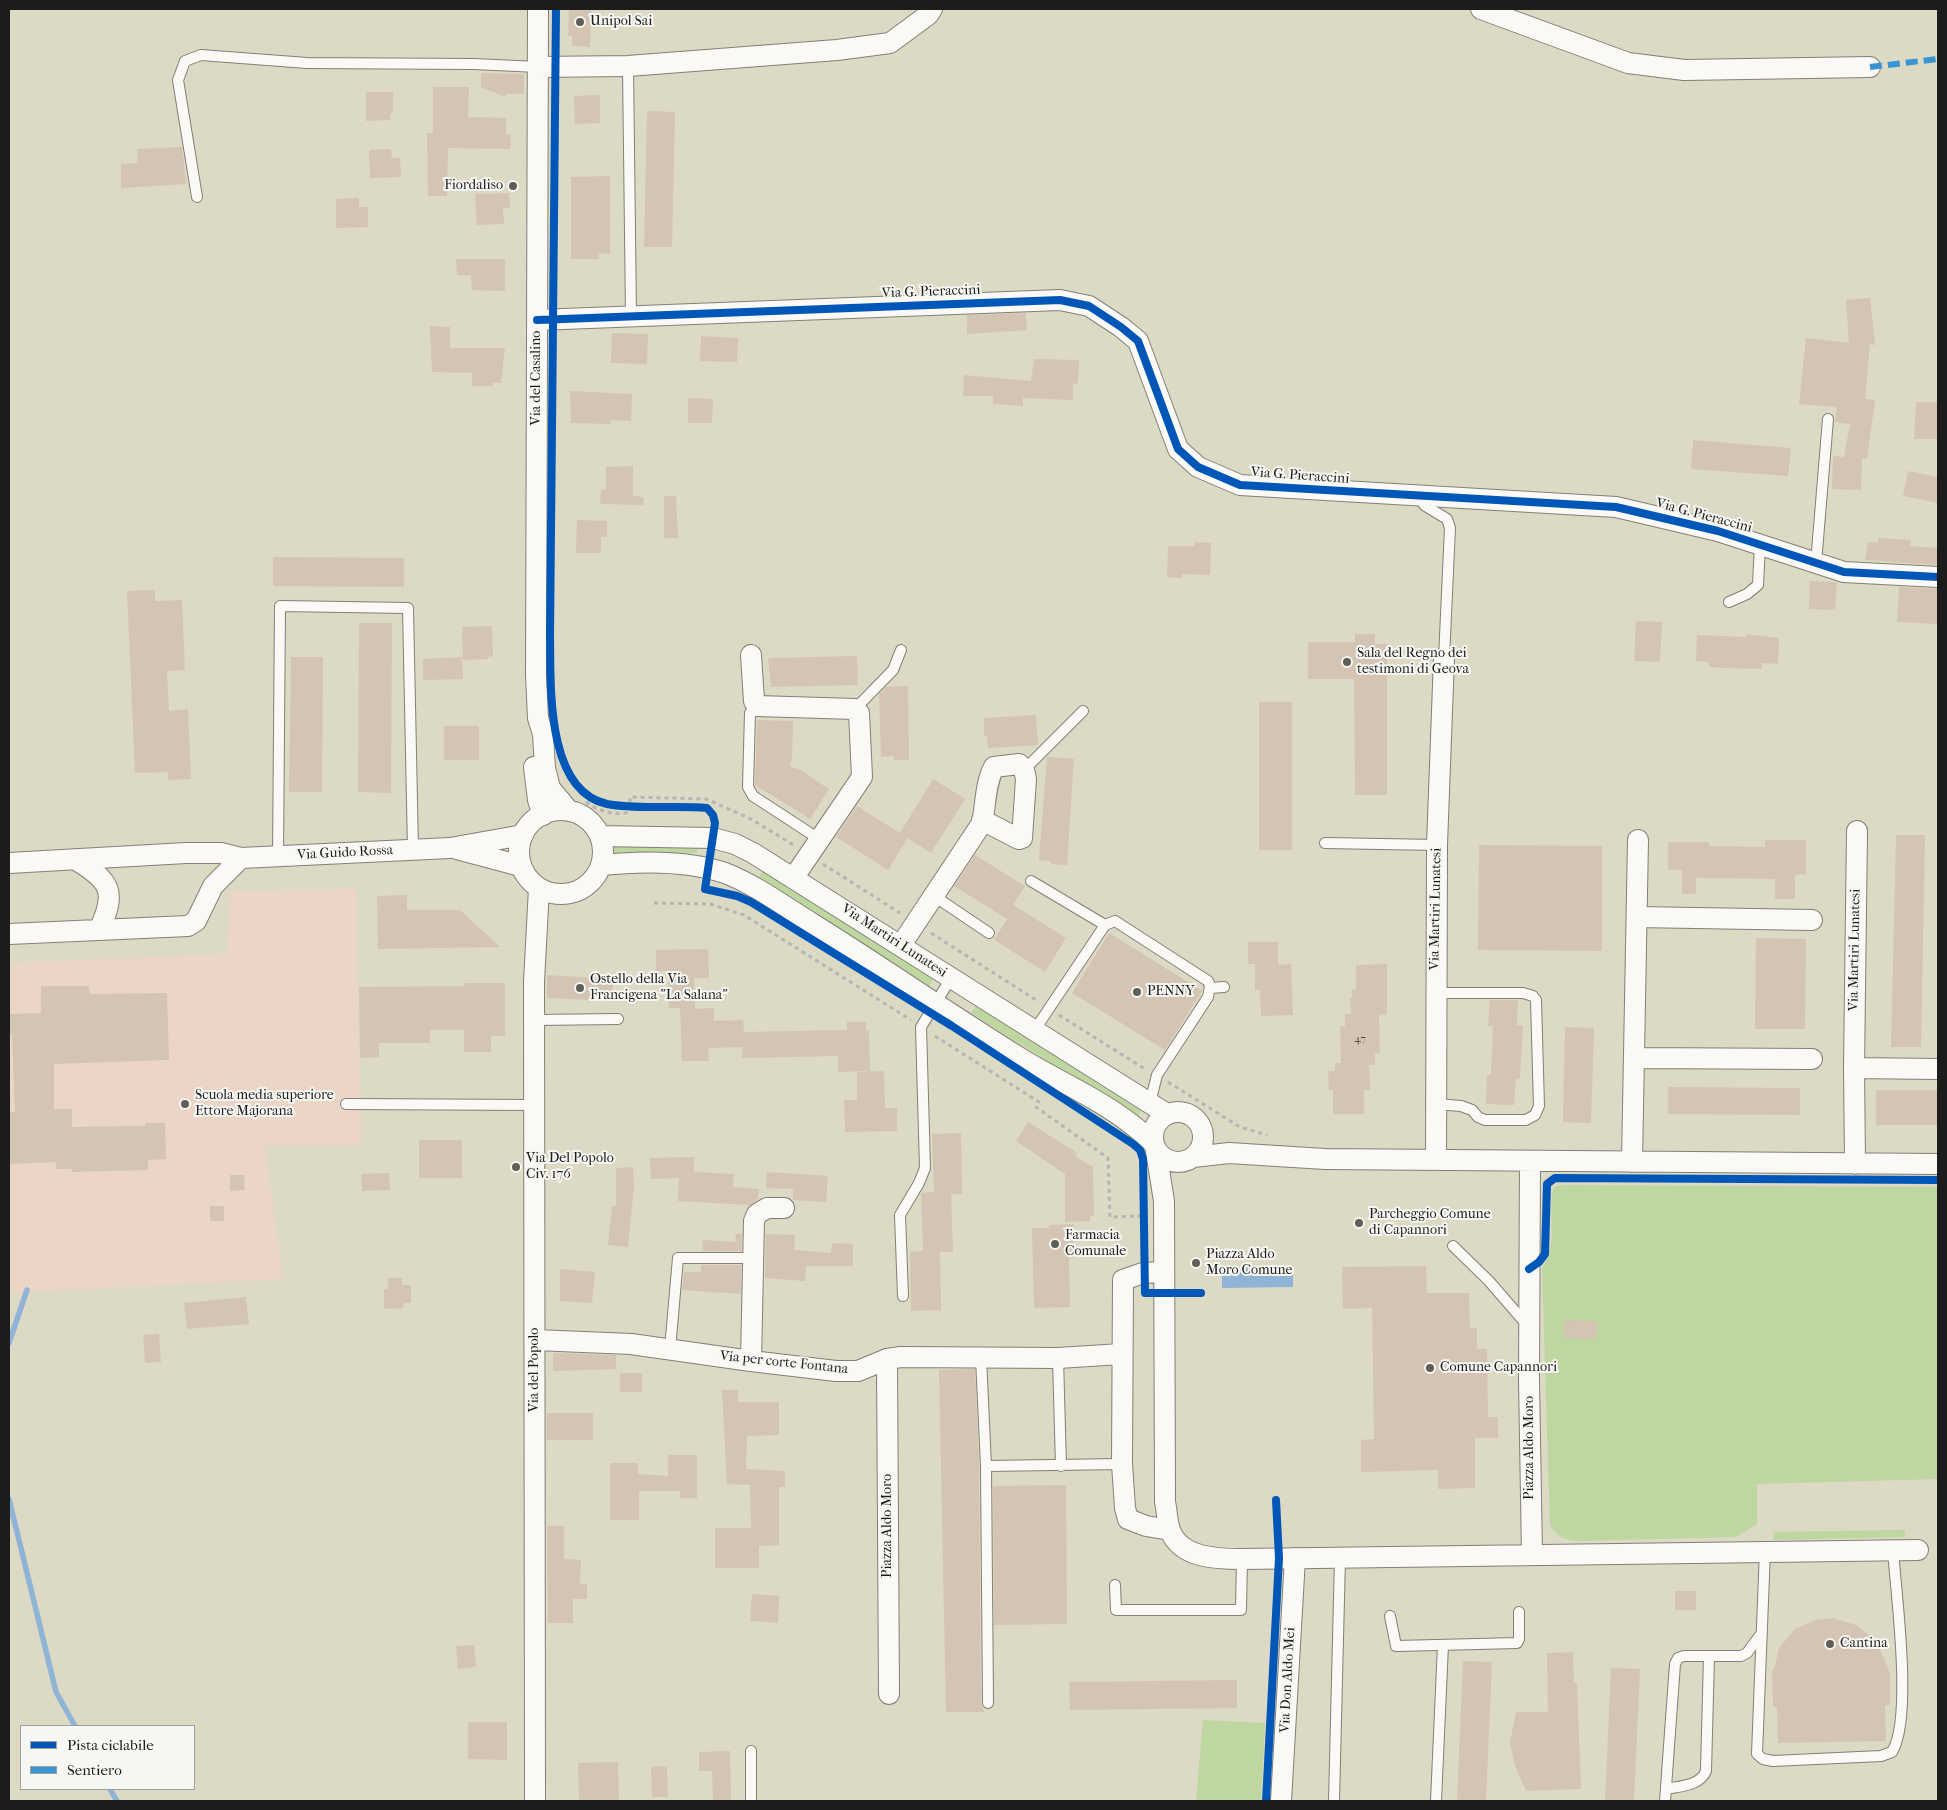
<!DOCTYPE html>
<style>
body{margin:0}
#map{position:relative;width:1947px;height:1810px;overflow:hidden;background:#dcd9c4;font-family:"IM FELL French Canon",serif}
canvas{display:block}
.frame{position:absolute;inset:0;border:10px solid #1c1c1c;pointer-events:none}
.legend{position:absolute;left:20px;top:1725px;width:175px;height:65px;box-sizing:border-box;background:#f6f6f2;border:1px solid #9f9f9c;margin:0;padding:6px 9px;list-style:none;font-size:15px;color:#1c1c1c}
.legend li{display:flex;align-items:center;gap:10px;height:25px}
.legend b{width:25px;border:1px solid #9f9f9c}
</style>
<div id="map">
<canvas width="1947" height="1810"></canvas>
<div class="frame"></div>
<ul class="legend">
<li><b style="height:6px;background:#0057b8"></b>Pista ciclabile</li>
<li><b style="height:6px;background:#3a94d4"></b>Sentiero</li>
</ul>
</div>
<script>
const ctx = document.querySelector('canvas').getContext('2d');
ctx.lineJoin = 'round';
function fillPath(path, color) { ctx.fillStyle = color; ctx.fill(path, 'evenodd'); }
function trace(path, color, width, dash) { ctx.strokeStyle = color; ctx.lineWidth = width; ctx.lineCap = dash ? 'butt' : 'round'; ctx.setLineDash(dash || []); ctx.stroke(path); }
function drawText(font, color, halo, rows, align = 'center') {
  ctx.font = font + ' "IM FELL French Canon",serif'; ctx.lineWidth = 4; ctx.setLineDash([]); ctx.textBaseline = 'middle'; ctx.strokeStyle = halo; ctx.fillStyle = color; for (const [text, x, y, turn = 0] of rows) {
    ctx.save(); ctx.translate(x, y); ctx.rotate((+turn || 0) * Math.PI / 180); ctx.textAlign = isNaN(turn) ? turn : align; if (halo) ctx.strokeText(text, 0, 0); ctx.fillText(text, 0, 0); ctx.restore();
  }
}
const built = new Path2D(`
 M356 888 361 1145 265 1146 283 1279 9 1293V963L227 954 230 892Z`);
const green = new Path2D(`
 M697 846V853H609V847Z
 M763 871 933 979 929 986 759 877Z
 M976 1006 1141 1111 1137 1118 971 1013Z
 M1563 1185 1938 1187V1479L1757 1484V1524L1736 1537 1577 1541C1564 1539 1557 1537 1550 1525L1542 1268C1560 1244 1546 1214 1554 1187Z
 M1905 1530V1537L1774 1540V1532Z
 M1203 1720 1265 1723 1261 1801H1196Z`);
const water = new Path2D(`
 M1293 1268V1287L1222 1288V1268Z`);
const stream = new Path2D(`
 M9 1343 27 1290
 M9 1499 56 1692 75 1726
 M110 1789 117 1801`);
const building = new Path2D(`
 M569 9H591L590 47 572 46V36H568Z
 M481 73 524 74V94H506V97L481 87Z
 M433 87H469L468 117 506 118V134H511L510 149 448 148 447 196H428L427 133H433Z
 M366 92H393V113H390V120L366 121Z
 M600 95V123L575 124 574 96Z
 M647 111 675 112 672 247H644Z
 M182 147 186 184 121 188V164L138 163 137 149Z
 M391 149 392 158H400L401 177 370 178 369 150Z
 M610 176V254L599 253V259H571V177Z
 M509 193 510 208H503L504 224 477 225 475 194Z
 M359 198V207H368V227L336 228V199Z
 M456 259H505V291L472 290 471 275H457Z
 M1870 298 1875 345 1870 344 1865 399 1875 400 1867 459H1862L1861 490 1832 489 1833 456 1844 457 1850 424 1835 422 1837 407 1799 404 1806 338 1849 343 1846 300Z
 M1026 313 1027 330 967 334V315Z
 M430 326 450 327V348H505L501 383H493V386H472V373L432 372Z
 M612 333 648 334 647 364 611 363Z
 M701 336 738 338 737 362 700 361Z
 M1034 359 1079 360 1078 383 1073 384V400L1023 398V406L993 404V396H963L964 375 1031 381Z
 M570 391 632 394 631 421 611 420V424L571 423Z
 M688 398 713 399 712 423H688Z
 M1916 402H1938V439H1914Z
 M1693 440 1791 448 1788 476 1691 469Z
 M633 466V495L644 498 643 505 600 504 601 489 606 490V467Z
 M1908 471 1938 477V503L1903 496Z
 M664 496H676L678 538H664Z
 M577 520 607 521V537H601V553H576Z
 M1878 538 1911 540 1910 546 1938 548V565L1865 560 1868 542 1878 543Z
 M1195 542 1211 543 1210 575 1182 574V578L1167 577 1168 546H1195Z
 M273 557 404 558V587L273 586Z
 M1810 581 1837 582 1835 610 1809 609Z
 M1899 587 1938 589V624L1897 622Z
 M155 590V601L182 600 185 670 167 671 169 711 188 709 191 779 168 780V772L135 773 127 591Z
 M1636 621 1662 622 1660 662 1634 661Z
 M359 623H392L391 793 358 792Z
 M492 626 493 656 488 657V659L463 660 462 627Z
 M1355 634H1375V644H1387V795H1355L1354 679H1308V642H1355Z
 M1746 634 1779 638 1778 664 1762 663V669L1725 668 1709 667V662L1696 661 1697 635 1746 637Z
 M857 656 858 685 771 687 768 658Z
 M291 657H323L322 792H289Z
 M462 657 463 679 423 680V659Z
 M908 686 909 760H894V756L881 757 879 694 886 687Z
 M1259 702H1292V850H1259Z
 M1036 715 1038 745 988 748 987 736H984V718Z
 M757 720 793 721 792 759 790 764 792 768 799 769 829 789 810 819 755 785Z
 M444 726H479V760H444Z
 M1047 757 1074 759 1067 865 1051 864V861L1039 860Z
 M933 779 965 799 931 853 900 833Z
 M857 806 908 838 888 870 836 837Z
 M1896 835H1925L1921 1047H1891Z
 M1765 840H1806V874L1795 875V899H1775V879L1696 878V894H1682V870H1668V842H1709V846L1765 847Z
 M1479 845 1602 846V951L1478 950Z
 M975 855 1025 886 1013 905 1066 938 1045 972 994 940 1007 919 954 886Z
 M407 895V910H460L500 947 378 949 377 896Z
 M1109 933 1202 991 1165 1050 1072 993Z
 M1756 938 1806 939 1805 1029H1755Z
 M1248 942H1278V965L1291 964 1293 1015 1261 1016 1260 990H1255V964H1248Z
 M708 949 709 978H694L695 1009 714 1008V1021L743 1020 744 1032 847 1030V1022H866V1030L869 1031 870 1071 838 1072V1056L742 1058 743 1047 708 1048 709 1061H682L680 1008H669L668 971H656V950Z
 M1387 964V1014L1379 1015 1380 1053H1375V1065H1369L1370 1090H1364V1114H1333V1090H1329L1328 1071H1335V1063H1341L1340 1026H1345V1014H1351L1350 998H1352V989H1356V965Z
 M547 975 613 979 612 1001 547 998Z
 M465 983H505V1036H491V1052H464V1030H430V1043H379V1057L360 1058 359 987 464 986Z
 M41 986H89L90 994 167 993 169 1060 54 1064V1109H72V1127L145 1126V1123H165L166 1159 148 1160V1170L71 1172 72 1169H56V1162L9 1164V1112H15L12 1034H9V1014L41 1013Z
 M1490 1000H1518L1517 1025H1523L1520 1079 1516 1078 1514 1105 1486 1104 1487 1075H1491L1493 1026H1488Z
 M1565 1027 1594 1028 1591 1123 1563 1122Z
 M884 1071 885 1108H897V1131L845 1132 844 1100H857V1072Z
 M1668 1087 1800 1088V1115L1668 1114Z
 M1876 1090H1938V1125H1876Z
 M1028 1122 1077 1153 1075 1156 1093 1167 1094 1216H1090V1221L1065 1222V1174L1016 1141Z
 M961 1133 962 1194H951L953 1252H940L941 1310 911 1311 910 1252 923 1251 921 1193 934 1192 932 1134Z
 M419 1140H462V1178H419Z
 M694 1157V1172L734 1174 733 1187 759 1189 758 1199 750 1205 678 1201 679 1178 651 1179 650 1158Z
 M633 1167 634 1187 628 1247 608 1245 612 1206H616V1168Z
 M767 1172 828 1176 826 1202 793 1200V1189L766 1188Z
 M389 1173 390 1190 362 1191 361 1174Z
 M230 1175H244L245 1190 230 1191Z
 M210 1206H224V1221H210Z
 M1074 1224V1254L1069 1255 1070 1307 1034 1308 1032 1228H1049V1225Z
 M736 1234H742L741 1251H702L703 1240 735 1242Z
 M766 1234 795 1235 794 1250 831 1253 832 1243 853 1244V1266H806L805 1281 765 1278Z
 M701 1265H741V1294L682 1290 684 1272H701Z
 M1426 1266 1427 1293H1469L1470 1328H1477V1349H1487L1488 1417H1498V1438H1475V1488L1438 1489V1470L1361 1472V1440L1374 1439 1372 1308 1343 1309 1342 1267Z
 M560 1269 595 1272 592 1303 560 1301Z
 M388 1278H402V1285H411V1303H404L403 1308 384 1309V1289H388Z
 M246 1297 249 1324 187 1329 184 1303Z
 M1564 1320 1597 1321V1339L1564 1338Z
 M159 1334 161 1362 145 1363 143 1335Z
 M553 1353 616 1355V1369L553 1371Z
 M975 1369 979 1466 981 1703 984 1712H946L939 1370Z
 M620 1373H642V1392H620Z
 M722 1390H738V1402H779V1435L747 1436 746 1469 785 1471V1487H779V1545L759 1546V1568H715V1528H751L750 1485 727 1484Z
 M547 1413H593V1440H547Z
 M668 1455H697V1498H680V1491H639V1520H610V1463H638V1474L668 1476Z
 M1066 1485 1067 1624 994 1625 993 1486Z
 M547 1526H564V1559L581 1560 580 1584H587V1599H573V1623H548Z
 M1675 1591H1696V1610H1675Z
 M752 1594 779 1596 778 1623 750 1621Z
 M1833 1618 1856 1625 1876 1640 1890 1673V1705H1885L1886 1741 1778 1743 1777 1707H1773L1772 1670H1774L1779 1648 1795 1629 1816 1620Z
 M474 1645 476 1667 458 1669 456 1646Z
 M1573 1652 1574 1683H1577L1581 1789 1526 1791 1515 1766 1510 1742 1516 1712H1548L1547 1653Z
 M1463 1661 1492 1662 1486 1801H1457Z
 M1611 1668 1640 1669 1634 1801H1605Z
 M1237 1680V1708L1070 1710 1069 1682Z
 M468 1722H507V1760L468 1759Z
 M730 1751 731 1801H713L712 1771H699V1752Z
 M618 1762 619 1800H579L578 1763Z
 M667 1766 668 1797H652L651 1767Z`);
const path = new Path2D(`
 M586 802C598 811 615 816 630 812V797L706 799 751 819 795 846
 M823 864 900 913
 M654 903 710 904 744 915 911 1020
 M931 933 1039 1002
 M1059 1015 1145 1069
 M935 1036 1039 1102 1036 1107 1108 1158 1110 1217 1140 1216
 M1168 1082 1240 1127 1267 1135`);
const lane = new Path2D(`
 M628 66 631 316
 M197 197 178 80 185 61 201 55 307 63 474 64 538 67
 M1424 497V505L1447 519 1450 528 1444 658
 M1816 563 1828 419
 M1729 602 1747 594 1758 585 1760 544
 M756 703 750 713 748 787 753 796 819 839
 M855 709 893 670 901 650
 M1024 770 1083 711
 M1325 843 1437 845
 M278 857 280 606 408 608 413 850
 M1031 881 1105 925
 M934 896 989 933
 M1210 988 1224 987
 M534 1020 618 1019
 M1034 1031 1105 925 1115 921 1208 981 1210 986 1208 997 1157 1075 1150 1103
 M346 1104 535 1105
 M1435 1104 1461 1106 1472 1110 1478 1117 1485 1120H1526L1535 1115 1539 1106 1536 1000 1533 996 1523 993H1436
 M1453 1246 1489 1281 1527 1325
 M903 1296 900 1215 919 1183 925 1168 921 1027 951 978
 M670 1349 678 1258H754
 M981 1358 986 1466 988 1703
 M1058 1358 1061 1466
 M986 1466 1122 1464
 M1765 1550 1757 1754 1763 1759 1773 1761 1881 1756 1892 1752C1913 1718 1896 1594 1893 1550
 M1115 1585 1116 1610H1241L1242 1559
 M1390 1616 1396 1646 1517 1643 1519 1639V1612
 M1666 1789C1680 1786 1700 1786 1706 1771L1709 1656
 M751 1801V1751
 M1334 1801 1340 1558
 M1436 1801 1443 1645
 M1665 1801 1675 1664 1678 1658 1684 1656H1741L1747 1653 1761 1634`);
const street = new Path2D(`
 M538 9 536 675 538 718 543 734 545 768 550 788 569 811
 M1481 9 1628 63 1684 70 1870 67
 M538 67 628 66 837 50 890 43 928 15 932 9
 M537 320 1060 300 1089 306 1121 327 1138 341 1178 449 1198 467 1240 485 1616 507 1718 531 1844 572 1938 577
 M751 655 754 701 757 706 855 709 859 713 862 777 794 877
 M534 767 538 800 543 815
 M519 852a42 42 0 1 1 84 0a42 42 0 1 1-84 0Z
 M600 836 713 838 735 844 753 853 1167 1114
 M457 849 521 866
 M76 860C111 881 117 892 99 930
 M9 863 186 853H221L241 858
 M601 865C641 861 687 860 725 873 756 885 785 907 813 924 882 967 948 1013 1017 1056 1063 1085 1114 1104 1153 1143
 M1637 917 1812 920
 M9 934 188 926 196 921 213 886 241 858 450 848 523 835
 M901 945 982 823C986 804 985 784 994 767L1019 764 1024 770 1026 779 1022 838 1019 839 982 820
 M1636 1058 1812 1059
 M1854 1068 1938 1069
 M1153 1137a25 25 0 1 1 50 0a25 25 0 1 1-50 0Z
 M1156 1151 1164 1201 1165 1502C1167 1511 1167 1521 1170 1530 1180 1558 1216 1559 1242 1559L1918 1550
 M1193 1157 1229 1153 1325 1159 1938 1164
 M1436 1160 1437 845 1444 658
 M1530 1161 1529 1380 1532 1555
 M1632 1162 1638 840
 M1855 1164 1854 1068 1857 831
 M1164 1272 1143 1273 1123 1280 1122 1464 1125 1508 1128 1519 1146 1526 1170 1530
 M535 1340 631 1344 751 1361 836 1371H858L887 1359 901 1357 1058 1358 1121 1354
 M887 1359 889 1694
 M751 1361 754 1221 757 1214 767 1208H784
 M535 1801 534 982 539 888
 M1281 1801 1295 1558`);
const quiet = new Path2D(`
 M1870 67 1938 59`);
const cycleway = new Path2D(`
 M556 9 550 635C551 684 545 790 607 804 638 810 675 805 707 808L713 815 715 823 705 889 737 896 751 902 952 1026 1133 1144 1140 1150 1143 1159 1145 1293H1201
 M537 320 1060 300 1089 306 1121 327 1138 341 1178 449 1198 467 1240 485 1616 507 1718 531 1844 572 1938 577
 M1529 1269 1539 1262 1545 1254 1547 1184 1555 1178 1938 1180
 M1266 1801 1279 1558 1276 1500`);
const markers = [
 [580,22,5,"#5f5e57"],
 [513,186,5,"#5f5e57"],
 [1347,662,5,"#5f5e57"],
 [580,988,5,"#5f5e57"],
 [1137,992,5,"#5f5e57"],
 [185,1104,5,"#5f5e57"],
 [516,1167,5,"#5f5e57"],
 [1359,1223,5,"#5f5e57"],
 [1055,1244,5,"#5f5e57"],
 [1196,1263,5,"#5f5e57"],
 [1430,1368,5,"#5f5e57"],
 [1830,1644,5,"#5f5e57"]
];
const numberNames = [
 ["47",1360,1039]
];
const poiNames = [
 ["Unipol Sai",590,22],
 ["Fiordaliso",503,186,"right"],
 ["Sala del Regno dei",1357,654],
 ["testimoni di Geova",1357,670],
 ["Ostello della Via",590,980],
 ["Francigena \"La Salana\"",590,996],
 ["PENNY",1147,992],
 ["Scuola media superiore",195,1096],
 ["Ettore Majorana",195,1112],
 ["Via Del Popolo",526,1159],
 ["Civ. 176",526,1175],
 ["Parcheggio Comune",1369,1215],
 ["di Capannori",1369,1231],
 ["Farmacia",1065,1236],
 ["Comunale",1065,1252],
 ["Piazza Aldo",1206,1255],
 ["Moro Comune",1206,1271],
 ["Comune Capannori",1440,1368],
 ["Cantina",1840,1644]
];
const streetNames = [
 ["Via G. Pieraccini",931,292,-2],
 ["Via del Casalino",537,378,-90],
 ["Via G. Pieraccini",1300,476,4],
 ["Via G. Pieraccini",1704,516,15],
 ["Via Guido Rossa",345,853,-3],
 ["Via Martiri Lunatesi",1436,909,-89],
 ["Via Martiri Lunatesi",894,941,33],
 ["Via Martiri Lunatesi",1855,950,-89],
 ["Via per corte Fontana",784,1363,6],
 ["Via del Popolo",535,1370,-90],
 ["Piazza Aldo Moro",1530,1448,-90],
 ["Piazza Aldo Moro",888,1526,-90],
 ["Via Don Aldo Mei",1288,1680,-87]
];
fillPath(built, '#ebd5c7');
fillPath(green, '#bed69f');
fillPath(water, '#90b4d5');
trace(stream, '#90b4d5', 5.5);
fillPath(building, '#d4c4b4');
trace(lane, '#828076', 12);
trace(street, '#828076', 22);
trace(path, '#b6b5b2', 3, [4, 4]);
trace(lane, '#faf9f6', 10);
trace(street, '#faf9f6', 20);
trace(quiet, '#3a94d4', 6, [12, 6]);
trace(cycleway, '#0057b8', 8);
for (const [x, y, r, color] of markers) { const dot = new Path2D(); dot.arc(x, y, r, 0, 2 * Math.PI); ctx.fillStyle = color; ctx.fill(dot); trace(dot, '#f6f6f2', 2); }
drawText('11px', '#4b4743', null, numberNames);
drawText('14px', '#1c1c1c', '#f6f6f2', poiNames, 'left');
drawText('14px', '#1c1c1c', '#f6f6f2', streetNames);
</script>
